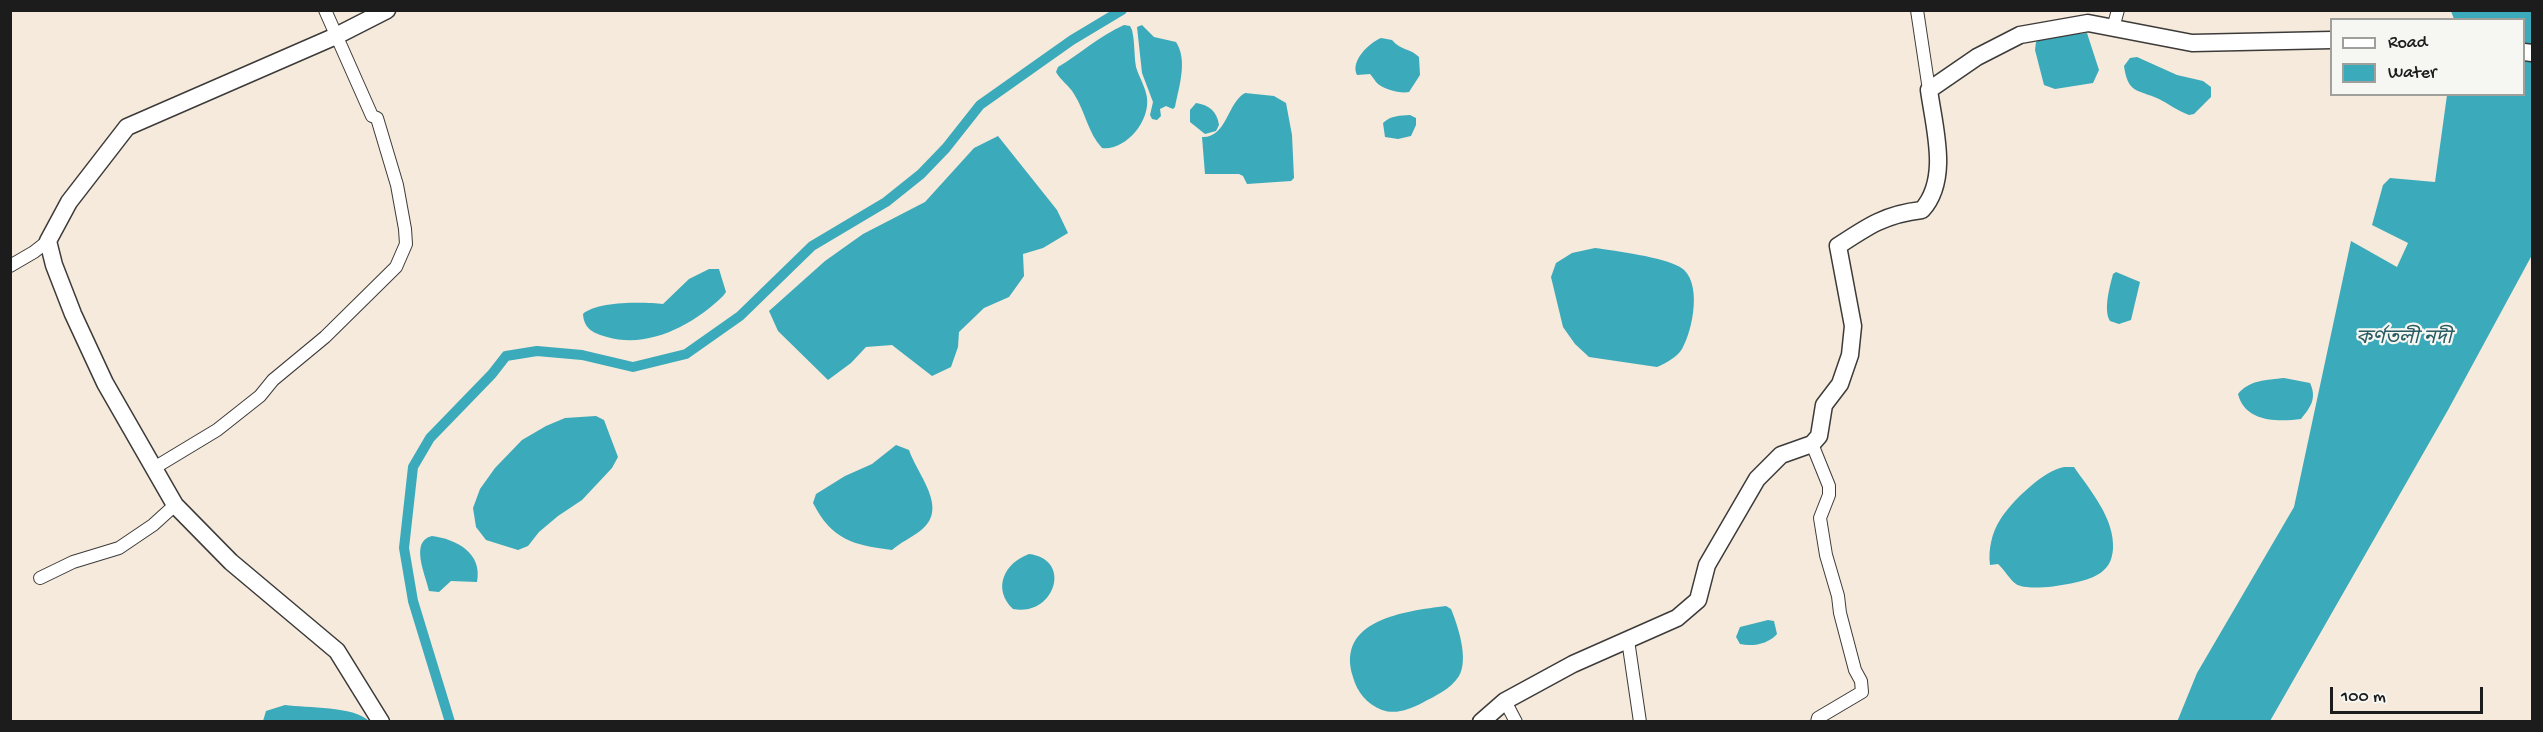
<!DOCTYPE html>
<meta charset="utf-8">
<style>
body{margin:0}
#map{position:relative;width:2543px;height:732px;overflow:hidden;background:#f5eadb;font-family:"Gochi Hand",sans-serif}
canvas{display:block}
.frame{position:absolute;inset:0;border:12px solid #1c1c1c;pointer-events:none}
.legend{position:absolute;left:2330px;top:18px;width:195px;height:78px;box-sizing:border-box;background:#f6f6f2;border:2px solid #9f9f9c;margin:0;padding:8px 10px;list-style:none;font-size:18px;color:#1c1c1c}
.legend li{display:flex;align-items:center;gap:12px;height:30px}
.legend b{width:30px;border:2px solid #9f9f9c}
.scale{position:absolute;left:2330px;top:687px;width:153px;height:27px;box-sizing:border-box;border:3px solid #1c1c1c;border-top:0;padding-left:8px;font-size:18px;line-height:21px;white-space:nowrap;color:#1c1c1c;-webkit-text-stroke:4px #f6f6f2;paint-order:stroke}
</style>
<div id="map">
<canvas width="2543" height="732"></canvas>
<div class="frame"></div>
<ul class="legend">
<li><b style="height:8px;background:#fff"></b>Road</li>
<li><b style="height:16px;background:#3baaba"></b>Water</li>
</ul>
<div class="scale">100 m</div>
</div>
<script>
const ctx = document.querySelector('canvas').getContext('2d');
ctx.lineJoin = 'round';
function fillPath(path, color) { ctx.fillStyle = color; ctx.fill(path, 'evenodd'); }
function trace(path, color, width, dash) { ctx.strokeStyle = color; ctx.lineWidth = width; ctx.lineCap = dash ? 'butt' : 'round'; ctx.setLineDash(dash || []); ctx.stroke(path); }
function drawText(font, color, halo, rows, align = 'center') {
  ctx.font = font + ' "Gochi Hand","Noto Sans Bengali",sans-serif'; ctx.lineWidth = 4.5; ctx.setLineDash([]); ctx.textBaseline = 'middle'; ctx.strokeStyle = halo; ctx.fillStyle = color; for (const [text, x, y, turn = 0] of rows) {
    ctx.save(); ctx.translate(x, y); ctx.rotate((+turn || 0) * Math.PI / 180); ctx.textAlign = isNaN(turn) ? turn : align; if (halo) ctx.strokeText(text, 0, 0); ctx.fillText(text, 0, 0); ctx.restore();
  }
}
const water = new Path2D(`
 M2451 11H2532V255L2448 410 2270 721 2177 722 2197 673 2294 507 2351 241 2397 267 2408 243 2372 225 2383 185 2390 178 2435 182 2447 95 2524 94V20L2454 19Z
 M1124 25 1130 26 1132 30C1135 43 1134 55 1136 67 1139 77 1146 88 1147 98 1150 122 1125 151 1102 148 1088 133 1085 111 1074 94 1069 85 1060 80 1056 72L1058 67C1080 54 1099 36 1124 25Z
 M1142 25 1154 37 1176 42C1188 60 1179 87 1175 107L1173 109 1166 106 1160 109 1161 116 1157 120 1152 119 1150 115 1153 102 1142 73 1137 27Z
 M2087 33 2099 70 2093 83 2055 89 2044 85 2035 50 2036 42 2043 37Z
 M1381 38 1392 40C1401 51 1410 48 1419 57L1420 75 1409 92C1401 94 1382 89 1376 82 1374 79 1372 76 1370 74L1357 75C1350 61 1369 43 1381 38Z
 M2137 57 2177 75 2203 81 2211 87V97L2194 114 2189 115C2178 111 2169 104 2159 99 2137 89 2128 94 2124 66L2130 58Z
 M1245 93 1274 96 1286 103 1292 135 1294 178 1291 181 1247 184 1243 176 1239 174H1205L1202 137C1227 138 1227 103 1245 93Z
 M1196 103C1209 105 1217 111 1219 125L1216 131 1205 134 1190 122V110Z
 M1410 115 1416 118V125L1411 136 1398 139 1385 137 1383 123C1391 115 1400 116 1410 115Z
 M998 136 1057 210 1068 233 1043 248 1023 254 1024 276 1009 297 984 308 959 332 958 347 951 367 932 376 892 345 866 347 851 363 828 380 778 331 769 311 825 261 863 234 925 202 974 148Z
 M1595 248C1616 251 1663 257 1680 267 1703 280 1693 330 1682 349 1677 357 1666 363 1657 367L1589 357 1575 344 1563 327 1551 277 1556 263 1572 253Z
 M709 269H719L726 292 723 296C693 325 649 349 607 337 593 333 584 329 583 314 597 301 644 302 663 304L689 279Z
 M2116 272 2140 282 2131 320 2119 324 2110 321C2103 310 2110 286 2113 274Z
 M2284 378 2310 383C2317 398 2311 407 2301 419 2277 422 2245 422 2238 394 2249 380 2267 380 2284 378Z
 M596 416 604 420 618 457 612 468 582 500 558 516 539 532 528 546 518 550 486 540 476 527 473 508 480 489 495 468 522 440 546 426 565 418Z
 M896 445 909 450C918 476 950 509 920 531 911 538 901 542 892 550 853 545 832 540 813 503L816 494 845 476 872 464Z
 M2064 467H2074C2090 490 2115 519 2113 549 2112 561 2108 569 2097 575 2085 583 2029 593 2016 584 2010 580 2004 569 1998 564L1990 565C1988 550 1992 532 2000 520 2011 502 2044 470 2064 467Z
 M432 536C456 539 483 553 477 582L451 581 439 592 429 591C426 576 409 541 432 536Z
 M1029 554C1073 559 1055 617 1013 609 992 589 1004 563 1029 554Z
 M1446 606 1451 609C1458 626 1469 659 1459 676 1451 689 1435 696 1422 703 1410 709 1396 715 1382 710 1367 704 1357 692 1353 677 1335 620 1405 611 1446 606Z
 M1768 620 1774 621 1777 634C1768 644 1753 647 1740 644L1736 637 1740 627Z
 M285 705C307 708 354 706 369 721H263L266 711Z`);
const canal = new Path2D(`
 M450 722 413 601 404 548 413 467 430 438 492 374 506 356 537 351 582 355 633 367 686 354 740 316 812 246 886 202 921 174 946 148 980 105 1072 40 1122 10`);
const street = new Path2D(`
 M1917 10 1929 90
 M2113 28 2118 10
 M10 266 34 252 48 241
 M1812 444 1829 486V495L1820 518 1826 555 1838 596 1840 613 1855 670 1861 681 1862 692 1818 718 1817 722
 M154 468 217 430 260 396 273 380 325 337 396 267 406 244 405 229 397 185 377 118 372 116 325 10
 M40 578 73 562 119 548 153 525 175 505
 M1628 640 1640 722
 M1505 701 1516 722`);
const secondary = new Path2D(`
 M2524 52 2532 53
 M381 722 337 651 231 562 175 505 105 383 73 314 54 265 48 241 69 202 127 127 336 36 387 10
 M1481 722 1505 701 1573 664 1677 618 1698 600 1707 565 1757 479 1781 455 1812 444 1819 436 1824 405 1840 384 1850 355 1853 326 1838 246C1868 226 1886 214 1922 210 1950 179 1934 127 1929 90L1977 57 2020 35 2088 23 2192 43 2332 40`);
const waterNames = [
 ["কর্ণতলী নদী",2404,340]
];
fillPath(water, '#3baaba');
trace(canal, '#3baaba', 10);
trace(street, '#3d3b39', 14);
trace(secondary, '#3d3b39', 19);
trace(street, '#fff', 12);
trace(secondary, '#fff', 16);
drawText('italic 20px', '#2a5c63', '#f6f6f2', waterNames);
</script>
